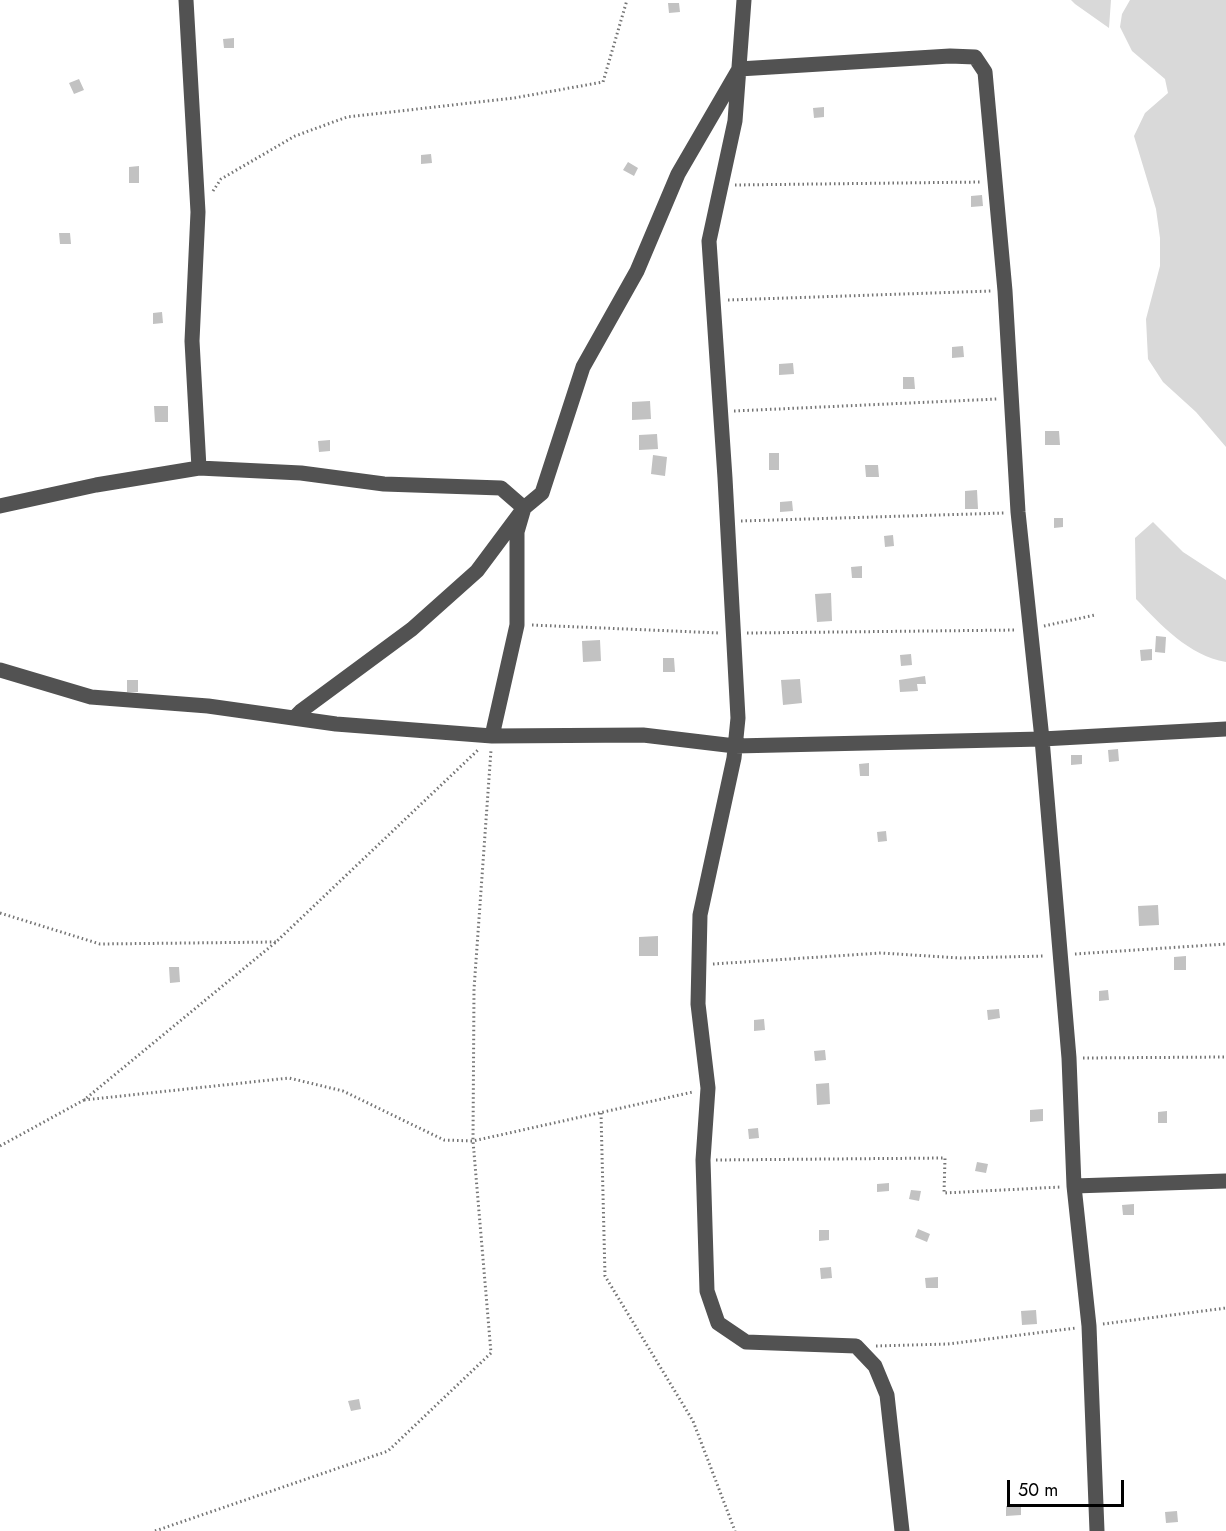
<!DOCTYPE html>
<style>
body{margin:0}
#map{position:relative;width:1226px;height:1531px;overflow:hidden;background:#fff;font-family:Jost,sans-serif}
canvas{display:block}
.scale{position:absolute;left:1007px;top:1480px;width:117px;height:27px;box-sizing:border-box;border:3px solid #000;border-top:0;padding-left:8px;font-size:18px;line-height:21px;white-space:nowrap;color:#000;-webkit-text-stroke:4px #fff;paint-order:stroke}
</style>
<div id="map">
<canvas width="1226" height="1531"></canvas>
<div class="scale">50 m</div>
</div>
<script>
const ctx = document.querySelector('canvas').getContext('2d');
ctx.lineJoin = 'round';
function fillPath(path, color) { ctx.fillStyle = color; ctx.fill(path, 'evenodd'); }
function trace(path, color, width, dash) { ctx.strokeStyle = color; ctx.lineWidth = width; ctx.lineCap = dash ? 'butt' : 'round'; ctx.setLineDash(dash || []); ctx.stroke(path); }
const green = new Path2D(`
 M1071 0H1111L1109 28 1075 4Z
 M1130 0H1226V447L1196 412 1163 382 1148 359 1146 319 1160 266V238L1156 209 1134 136 1145 113 1168 93 1165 79 1132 51 1120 27 1122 14Z
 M1153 522 1183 552 1226 580V662C1188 655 1162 626 1136 599L1135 538Z`);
const building = new Path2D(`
 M668 3H679L680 12 669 13Z
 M234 38V48H224L223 39Z
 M79 79 84 90 74 94 69 83Z
 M824 107V117L814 118 813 108Z
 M431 154 432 163 421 164V155Z
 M628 162 638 168 634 176 623 170Z
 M139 166V183H129V167Z
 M982 195 983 206 971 207V196Z
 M59 233H70L71 244H60Z
 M162 312 163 323 153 324V313Z
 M963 346 964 357 952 358V347Z
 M793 363 794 374 779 375V364Z
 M903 377H914L915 389H903Z
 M650 401 651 419 632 420V402Z
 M154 406H168V422H155Z
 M1045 431H1059L1060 445H1045Z
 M657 434 658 449 639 450V435Z
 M330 440V451L319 452 318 441Z
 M769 453H779V470H769Z
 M653 455 667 457 665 476 651 474Z
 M865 465H878L879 477H866Z
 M977 490 978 509H965V491Z
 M792 501 793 511 780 512V502Z
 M1054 518H1063V527L1054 528Z
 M893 535 894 546 885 547 884 536Z
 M862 566V578H852L851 567Z
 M831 593 832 621 817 622 815 594Z
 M1156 636 1166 637 1165 653 1155 652Z
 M600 640 601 661 583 662 582 641Z
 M1152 649V660L1141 661 1140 650Z
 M911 654 912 665 901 666 900 655Z
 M663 658H674L675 672H663Z
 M925 676 926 684H917L918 691 900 692 899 680Z
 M800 679 802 703 783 705 781 680Z
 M127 680H138V692H127Z
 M1118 749 1119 761 1109 762 1108 750Z
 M1071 755H1082V764L1071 765Z
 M869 763V776H860L859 764Z
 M886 831 887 841 878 842 877 832Z
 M1158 905 1159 925 1139 926 1138 906Z
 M658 936V956H639V937Z
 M1186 956V970H1174V957Z
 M169 967H179L180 982 170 983Z
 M1108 990 1109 1000 1099 1001V991Z
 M999 1009 1000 1018 988 1020 987 1010Z
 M764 1019 765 1030 754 1031V1020Z
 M825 1050 826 1060 815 1061 814 1051Z
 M829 1083 830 1104 817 1105 816 1084Z
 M1043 1109V1121L1030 1122V1110Z
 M1167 1111V1123H1158V1112Z
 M758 1128 759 1138 749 1139 748 1129Z
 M977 1162 988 1164 986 1173 975 1171Z
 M889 1183V1191L877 1192V1184Z
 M911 1190 921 1191 919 1201 909 1199Z
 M1134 1204V1215H1123L1122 1205Z
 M918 1229 930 1234 927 1242 915 1237Z
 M819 1230H829V1240L819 1241Z
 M831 1267 832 1278 821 1279 820 1268Z
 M938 1277V1288H926L925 1278Z
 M1036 1310 1037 1324 1022 1325 1021 1311Z
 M359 1399 361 1409 351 1411 348 1401Z
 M1021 1505V1515L1006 1516V1506Z
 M1177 1511 1178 1522 1166 1523 1165 1512Z`);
const path = new Path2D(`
 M735 185 981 182
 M213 191 221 179 295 136 347 117 514 98 603 82 627 0
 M728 300 991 291
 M734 411 997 399
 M741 521 1005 513
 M532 625 720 633
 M1044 626 1095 615
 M747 633 1017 630
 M0 913 100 944 276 942
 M1075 954 1226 944
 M713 964 881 953 960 958 1045 956
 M1083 1058 1226 1057
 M84 1100 289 1078 343 1091 444 1140 473 1141 693 1092
 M601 1113 605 1276 693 1421 735 1531
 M0 1146 84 1100 276 942 478 750
 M716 1160 945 1158 944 1193 1061 1187
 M1103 1324 1226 1308
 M876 1346 948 1344 1076 1328
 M155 1531 388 1451 491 1353 473 1141 474 989 491 750`);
const minor = new Path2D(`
 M186 0 198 212 192 341 199 468
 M744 0 735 121 709 241 725 478 738 718 734 758 700 915 698 1004 708 1088 703 1160 707 1291 718 1323 746 1342 856 1346 875 1366 887 1395 902 1531
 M0 506 96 485 199 468 301 473 384 484 501 488 524 508 477 571 412 629 301 711 294 718
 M0 670 91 697 208 706 336 724 492 736 643 735 735 746 1042 739 1226 729
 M492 736 517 625V532L524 508 542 493 583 367 637 271 678 174 739 69 950 56 975 57 985 72 1005 291 1018 512 1042 739 1069 1058 1074 1186 1089 1326 1097 1531
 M1074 1186 1226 1181`);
fillPath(green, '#d9d9d9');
fillPath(building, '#c2c2c2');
trace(path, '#747474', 3, [1.5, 3]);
trace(minor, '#525252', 15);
</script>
